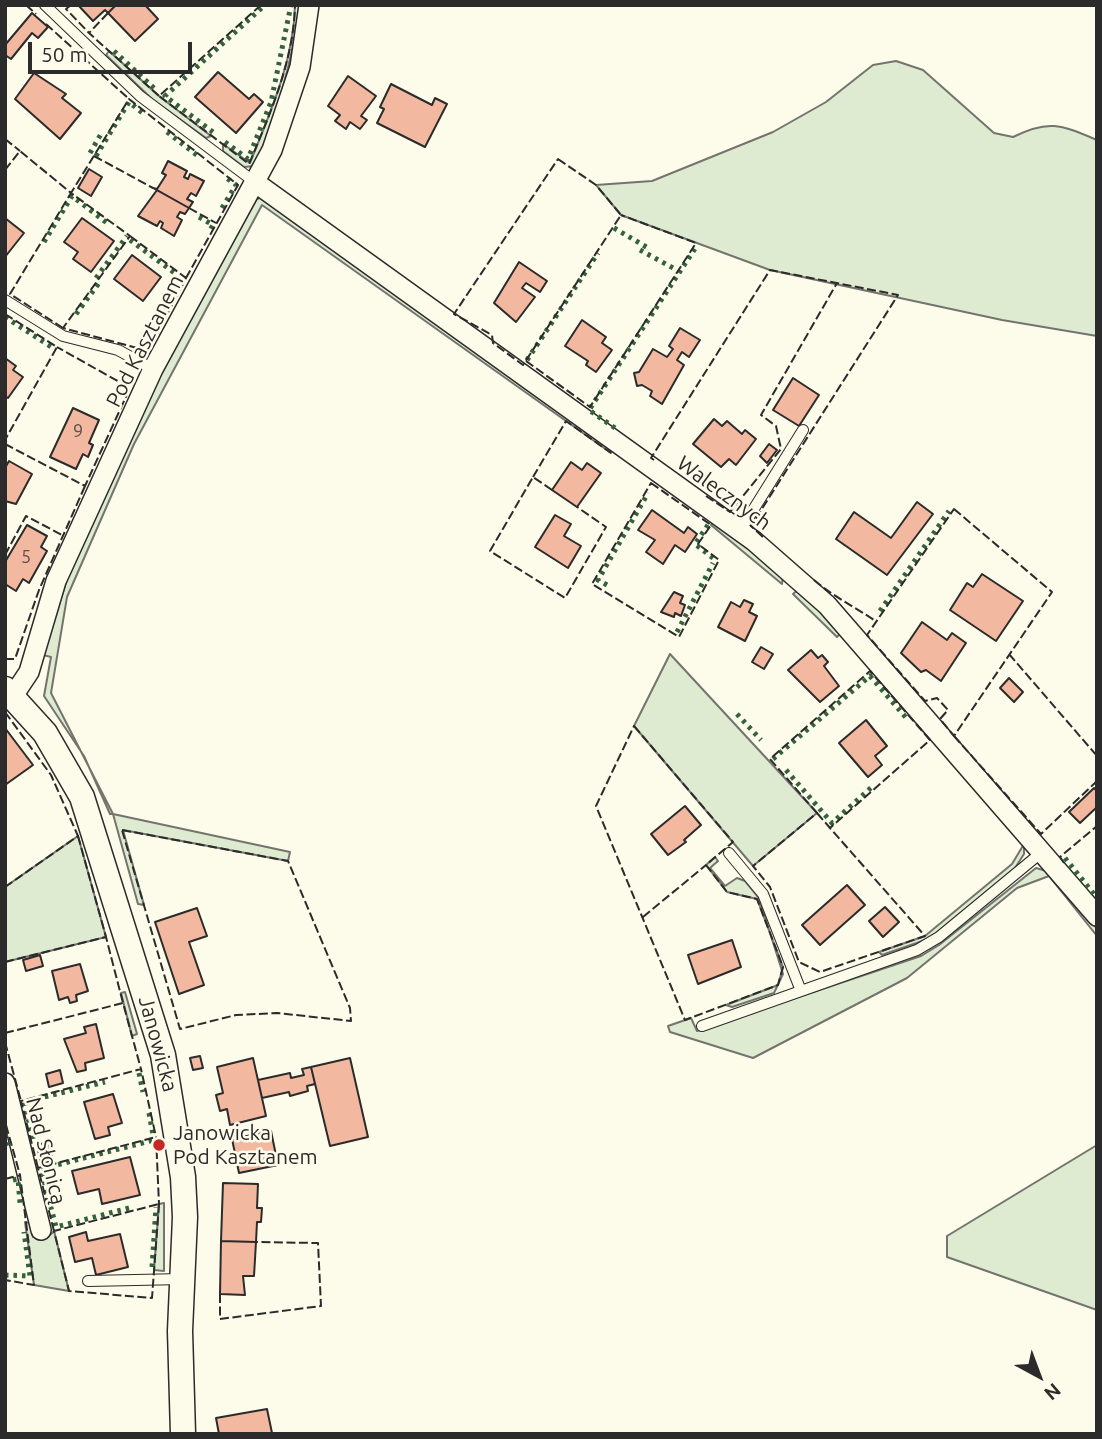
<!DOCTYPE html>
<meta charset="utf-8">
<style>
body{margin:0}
#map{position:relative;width:1102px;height:1439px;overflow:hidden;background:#fdfbea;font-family:Ubuntu,sans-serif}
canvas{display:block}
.frame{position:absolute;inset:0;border:7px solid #2b2b2b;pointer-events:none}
.north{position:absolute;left:1004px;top:1341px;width:70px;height:70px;-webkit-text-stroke:5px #fdfbea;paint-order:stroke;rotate:139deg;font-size:19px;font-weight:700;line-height:28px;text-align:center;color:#2b2b2b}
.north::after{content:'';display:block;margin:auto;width:24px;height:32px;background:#2b2b2b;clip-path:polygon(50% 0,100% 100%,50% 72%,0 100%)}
.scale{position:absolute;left:28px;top:42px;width:164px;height:32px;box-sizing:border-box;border:4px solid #2b2b2b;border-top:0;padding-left:9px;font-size:21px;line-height:24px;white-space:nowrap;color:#2b2b2b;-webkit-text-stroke:5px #fdfbea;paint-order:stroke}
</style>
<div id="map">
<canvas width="1102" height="1439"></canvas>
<div class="frame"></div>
<div class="north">N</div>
<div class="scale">50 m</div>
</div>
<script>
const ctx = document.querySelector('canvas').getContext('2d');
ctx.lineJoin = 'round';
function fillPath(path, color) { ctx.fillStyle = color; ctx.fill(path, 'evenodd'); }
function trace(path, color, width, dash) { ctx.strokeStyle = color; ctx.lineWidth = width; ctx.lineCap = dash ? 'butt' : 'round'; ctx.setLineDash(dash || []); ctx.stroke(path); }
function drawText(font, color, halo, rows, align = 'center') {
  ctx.font = font + ' Ubuntu,sans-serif'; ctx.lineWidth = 5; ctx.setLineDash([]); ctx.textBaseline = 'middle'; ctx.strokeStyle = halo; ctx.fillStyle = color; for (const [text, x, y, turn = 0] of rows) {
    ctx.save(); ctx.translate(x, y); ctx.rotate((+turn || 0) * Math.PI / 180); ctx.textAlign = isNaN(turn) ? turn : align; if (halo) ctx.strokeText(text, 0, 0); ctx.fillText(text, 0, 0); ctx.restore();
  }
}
const green = new Path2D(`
 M295 5H300C292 62 278 113 255 166L244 167 223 151V144L250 163C270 113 294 60 295 5Z
 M109 51 159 96 211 136 206 138 152 99 106 55Z
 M896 61 923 70 994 133 1013 137C1049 119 1061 125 1097 140V336L1002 320 770 270 621 215 596 185 652 181 773 132 826 102 873 65Z
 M261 197 610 449 611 453 262 205 134 444 67 597 51 693 113 814 290 852 288 861 123 830 144 905 138 904 113 814H110L84 756 44 696 51 657 43 655 70 570 161 373 256 200Z
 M714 520 783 575 782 584 711 525Z
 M800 588 842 632 837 637 793 594Z
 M670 654 817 813 753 866 634 726Z
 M925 727 1024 844V854L1013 871 931 938 882 955 879 952 925 936 1012 864 1024 844 932 737 930 740 922 730Z
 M78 836 106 937 5 962V887Z
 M715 857 718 861 710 868 725 886 737 878 745 881 759 898 783 974 774 993 732 1007 726 1005 778 985 783 967 757 899 727 892 706 865Z
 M1036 868 1053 873 1097 929V936L1049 876 1017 888 907 978 753 1058 670 1032 668 1026 691 1018 697 1031 921 956 939 945Z
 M125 992 137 1034 132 1036 121 993Z
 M1097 1145V1310L947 1257V1236Z
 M164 1203V1271L154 1270 159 1204Z
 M25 1222 31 1223 33 1237H48L54 1231 69 1291 34 1285Z`);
const building = new Path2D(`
 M78 5H116L108 13 105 10 93 21Z
 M116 5H145L158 19 135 41 108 13Z
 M32 13 48 27 38 38 32 33 11 59 5 55V45Z
 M218 72 249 99 254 94 263 102 236 133 195 97Z
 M34 73 66 94 62 98 81 113 60 139 15 99Z
 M348 76 376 96 361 116 367 120 360 129 350 122 346 129 335 121 340 115 328 106Z
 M391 84 432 105 435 98 447 104 425 147 377 123 384 109 380 107Z
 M168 161 187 171 184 177 188 179 190 174 204 181 196 196 191 193 187 199 193 202 189 208 153 188 157 189 166 175 162 173Z
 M89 169 102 177 91 196 78 188Z
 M157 190 189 208 185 214 180 212 177 217 182 220 174 236 161 228 163 223 160 221 157 226 138 216Z
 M5 218 24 233 5 257Z
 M82 218 114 241 91 272 73 259 78 252 64 242Z
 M132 255 161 277 143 301 114 279Z
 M519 262 547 281 540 292 526 283 522 288 535 297 516 322 494 303Z
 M582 320 606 337 602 343 612 350 596 372 586 365 588 361 565 346Z
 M680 328 700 340 689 357 682 352 677 360 684 365 662 404 650 396 652 391 642 385 637 386 634 373 639 372 653 349 667 357 673 349 669 346Z
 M5 358 16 366 13 370 23 377 8 398 5 396Z
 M793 378 819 395 799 426 773 410Z
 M73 408 99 420 89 443 93 445 88 457 83 454 76 469 50 457Z
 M714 419 722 426 727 421 742 434 745 430 756 439 736 465 729 459 721 467 693 444Z
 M769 444 777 450 767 463 760 456Z
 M9 461 32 474 16 504 5 501V468Z
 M571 462 582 470 587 463 601 473 577 507 552 490Z
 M917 502 933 514 887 575 836 539 854 512 891 538Z
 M652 510 684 533 688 527 697 534 685 552 675 545 663 564 646 552 655 540 638 530Z
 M555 515 571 524 564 536 581 546 568 568 535 547Z
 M27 525 47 536 41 547 47 551 29 583 23 579 16 591 5 584V562Z
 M982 574 1023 601 996 641 950 610 967 583 973 587Z
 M674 592 683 596 680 603 685 605 681 616 675 613 674 617 661 612Z
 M744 600 753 604 749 612 757 616 745 641 718 627 731 602 740 607Z
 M922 622 947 640 952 633 966 643 941 681 926 670 921 672 901 653Z
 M761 647 773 654 764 669 752 662Z
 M811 650 818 658 822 655 828 662 824 666 839 686 820 702 788 670Z
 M1009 678 1023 692 1014 702 1000 688Z
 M866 720 887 746 875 756 882 765 868 777 839 743Z
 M5 728 33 765 5 785Z
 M1094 788 1097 791V807L1080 823 1069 812Z
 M685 806 701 825 684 840 686 842 668 855 651 834Z
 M847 885 865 905 820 945 802 925Z
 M885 907 899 922 883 937 869 921Z
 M197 908 207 936 189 942 204 985 179 994 155 922Z
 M732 940 741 967 698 984 688 955Z
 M40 955 43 966 26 971 23 960Z
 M80 964 88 991 76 995 77 1001 70 1003 68 997 59 1000 52 971Z
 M96 1024 104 1058 85 1063 86 1070 77 1072 64 1039 86 1033 84 1027Z
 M200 1056 203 1068 193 1070 190 1058Z
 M253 1058 266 1116 230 1125 227 1109 220 1111 216 1095 223 1093 217 1067Z
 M350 1058 368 1137 330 1146 311 1067Z
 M311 1067 315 1084 307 1086 308 1091 290 1096 289 1092 262 1098 258 1080 290 1073 291 1078 304 1075 302 1069Z
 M60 1070 63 1083 49 1087 46 1074Z
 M113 1094 122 1123 108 1127 110 1135 95 1139 84 1102Z
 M271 1131 278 1165 239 1173 232 1139Z
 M48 1142 53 1161 41 1164 37 1145Z
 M130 1157 140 1195 102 1204 99 1189 78 1194 72 1171Z
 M223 1183 258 1184 257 1208H262L261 1222H257L256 1242 221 1241Z
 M86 1232 88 1241 120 1234 128 1267 96 1275 92 1258 75 1262 69 1237Z
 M221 1241 256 1242 254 1276H243L245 1295 220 1294Z
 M267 1409 272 1433 219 1434 216 1418Z`);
const service = new Path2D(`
 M45 5 140 96 256 183
 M5 300 63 336 118 350 153 369
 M740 531 803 430
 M729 853 763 894 801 991
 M702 1026 917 950 939 937 1042 852
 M88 1281 183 1279`);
const minor = new Path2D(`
 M256 183 754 541 827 605 1097 916
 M13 696 29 672 56 581 153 369 272 150 300 67 309 5
 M5 1083 41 1230`);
const tertiary = new Path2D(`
 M5 689 45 733 82 797 163 1055 183 1177 185 1217 180 1331 183 1434`);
const hedge = new Path2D(`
 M114 51 156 90
 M167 132 198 156
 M213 132 165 96 265 5
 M225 142 248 159 271 102 291 5
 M90 153 101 134
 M96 156 129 102 145 115
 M222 208 236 185 224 176
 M199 217 213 225 210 230
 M614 228 648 248
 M130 240 176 274
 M44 242 72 196 107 223
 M640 250 675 269
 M96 278 127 236
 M76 314 99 283
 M5 317 53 348
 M145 347 180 279
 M527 360 598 253
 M615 428 589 410 696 247
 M708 525 695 544 717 561
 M607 585 598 580 648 493
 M880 611 949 511
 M677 632 713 563
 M737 714 761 740
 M773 759 870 676 908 720
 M786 770 832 823 874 785
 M1065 858 1097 898
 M139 1073 143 1092
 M149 1113 153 1135
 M5 1134 8 1146
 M33 1139 24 1102 105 1082
 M13 1180 18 1179 20 1203
 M129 1208 56 1227 41 1169 154 1140
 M152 1267 156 1207
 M5 1275 30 1276 24 1232`);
const fence = new Path2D(`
 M26 5 36 14
 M71 5 66 9 89 33
 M261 5 159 96 249 164C270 114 294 60 295 5
 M108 13 89 33 159 96
 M46 24 129 99
 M5 139 20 151
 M94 156 153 188
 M558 159 596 185 621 215 523 365 493 343 492 335 454 314Z
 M5 170 20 151 71 193 129 99 238 185 186 278
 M189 208 216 223
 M130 236 186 278 148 351 63 328Z
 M5 314 57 347 5 440
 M63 328 10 294 71 193 130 236
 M526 361 590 407 696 243 621 215
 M5 444 85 486 130 388 57 347
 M654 460 651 458 770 270 898 295 751 526 763 537
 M533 477 566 421 611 453
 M651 483 711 525 698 544 719 560 679 637 592 584Z
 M552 490 533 477 490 551 565 598 606 527 577 507
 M706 496 730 512 781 449 776 426 761 415 837 283
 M954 509 1052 592 954 736 940 719 948 710 937 698 925 701 867 635Z
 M5 555 26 516 62 535
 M814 580C834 597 855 607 877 622
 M1009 654 1097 756
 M5 659H15L39 590 85 486
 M5 712 51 775 78 836 5 887
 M634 726 733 842 706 865 727 892 757 899 783 967 778 985 685 1020 596 806Z
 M954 736 1041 834 1097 781
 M817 813 830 828 925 936 820 972 799 962 770 887 753 866Z
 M817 813 770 759 870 671 930 740 830 828
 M122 830 288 861 350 1008 351 1021 277 1013 236 1015 180 1029Z
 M78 836 106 937
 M1064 863 1060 857 1097 826
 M643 917 706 865
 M5 962 106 937 123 1003
 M5 1033 123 1003 141 1069
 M5 1042 21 1101
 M6 1125 20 1175
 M38 1168 21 1101 141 1069 156 1137
 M5 1179 20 1175 34 1285 5 1280
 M159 1204 152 1298 69 1291 54 1231Z
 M54 1231 38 1168 156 1137 159 1204
 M220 1294V1319L321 1306 318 1243 256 1242`);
const markers = [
 [159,1145,7,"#c62828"]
];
const numberNames = [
 ["9",78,431],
 ["5",26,557]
];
const streetNames = [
 ["Pod Kasztanem",145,341,-63],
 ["Walecznych",724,493,36],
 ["Janowicka",158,1044,75],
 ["Nad Słonicą",46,1151,76]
];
const poiNames = [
 ["Janowicka",173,1133],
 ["Pod Kasztanem",173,1157]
];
fillPath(green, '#deebd1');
trace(green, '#74746e', 2);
fillPath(building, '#f2b8a0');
trace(building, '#2b2b2b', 2);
trace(service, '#2b2b2b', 12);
trace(minor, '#2b2b2b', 22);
trace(tertiary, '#2b2b2b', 27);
trace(service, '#fdfbea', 10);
trace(minor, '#fdfbea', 19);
trace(tertiary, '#fdfbea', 24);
trace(hedge, '#34623c', 5, [3.5, 5]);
trace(fence, '#2b2b2b', 2, [9, 3.5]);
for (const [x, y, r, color] of markers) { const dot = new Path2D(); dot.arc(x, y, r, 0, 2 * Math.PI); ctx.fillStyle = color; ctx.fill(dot); trace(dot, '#fdfbea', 2.5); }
drawText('18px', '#5d4e48', null, numberNames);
drawText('21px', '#2b2b2b', '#fdfbea', streetNames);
drawText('21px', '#2b2b2b', '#fdfbea', poiNames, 'left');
</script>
